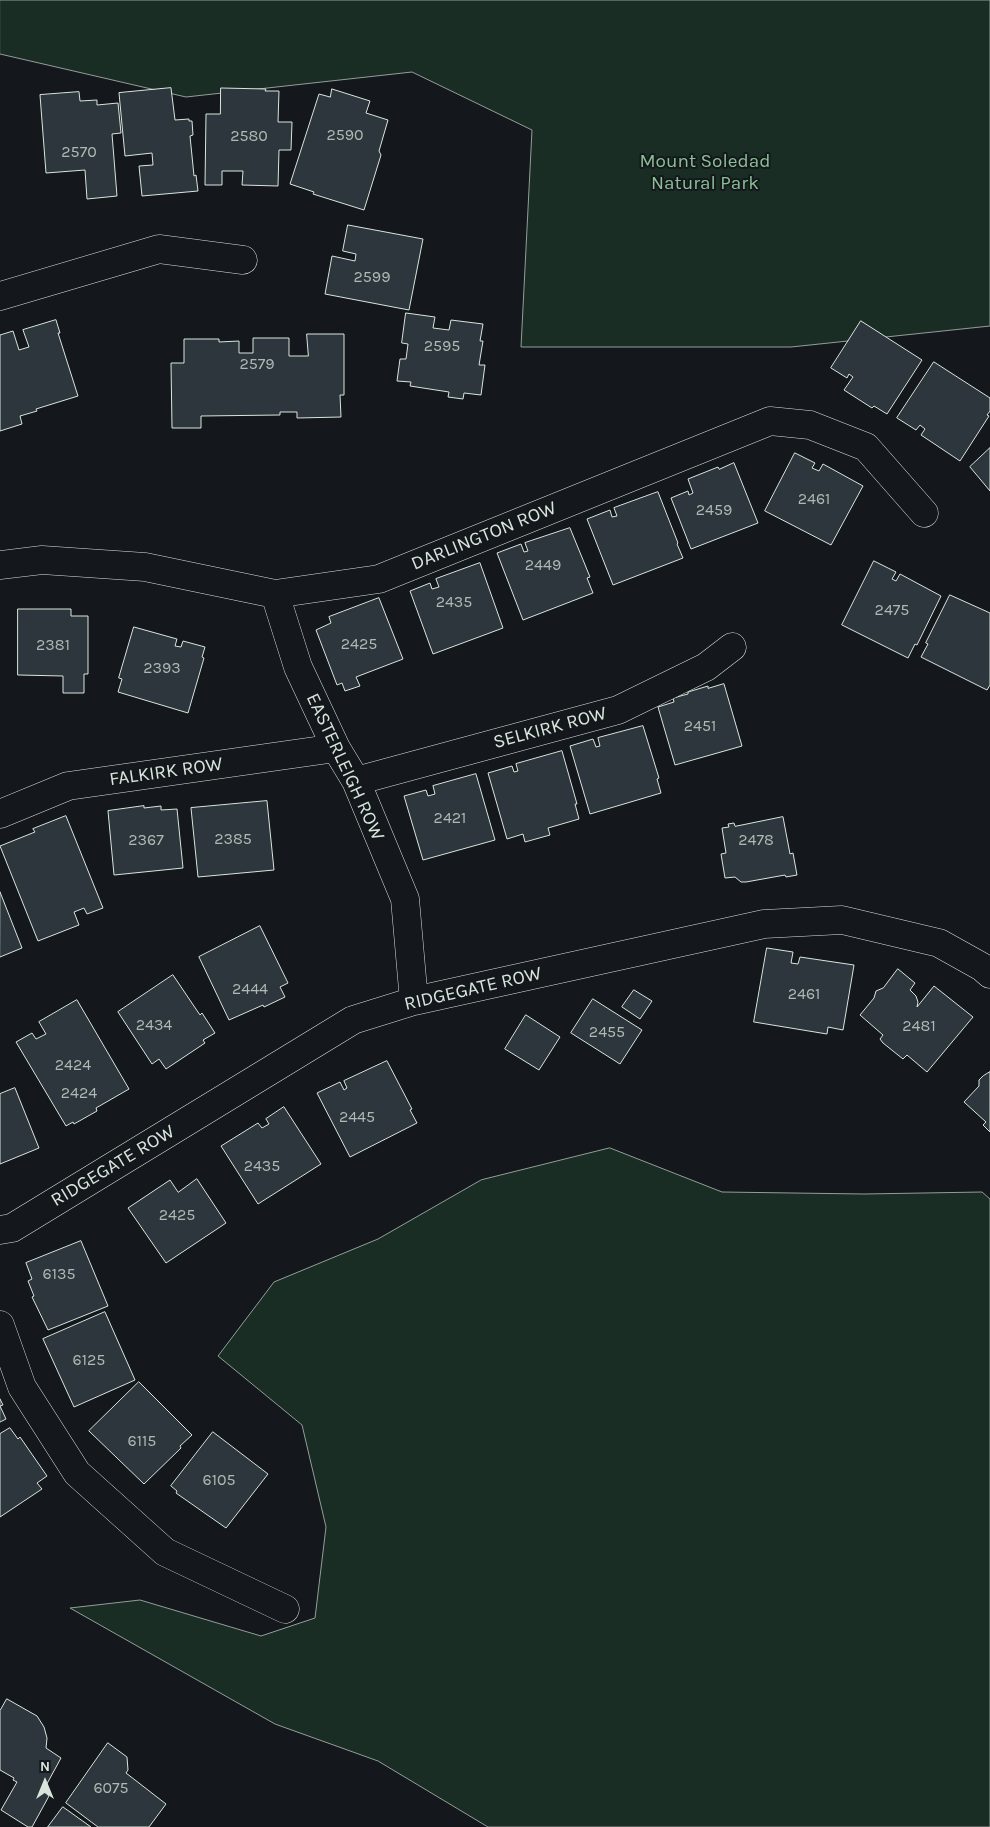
<!DOCTYPE html>
<style>
body{margin:0}
#map{position:relative;width:990px;height:1827px;overflow:hidden;background:#14181c;font-family:Karla,sans-serif}
canvas{display:block}
.north{position:absolute;left:20px;top:1757px;width:50px;height:50px;-webkit-text-stroke:4px #14181c;paint-order:stroke;rotate:0deg;font-size:14px;font-weight:700;line-height:20px;text-align:center;color:#d8e6dc}
.north::after{content:'';display:block;margin:auto;width:18px;height:22px;background:#d8e6dc;clip-path:polygon(50% 0,100% 100%,50% 72%,0 100%)}
</style>
<div id="map">
<canvas width="990" height="1827"></canvas>
<div class="north">N</div>
</div>
<script>
const ctx = document.querySelector('canvas').getContext('2d');
ctx.lineJoin = 'round';
function fillPath(path, color) { ctx.fillStyle = color; ctx.fill(path, 'evenodd'); }
function trace(path, color, width, dash) { ctx.strokeStyle = color; ctx.lineWidth = width; ctx.lineCap = dash ? 'butt' : 'round'; ctx.setLineDash(dash || []); ctx.stroke(path); }
function drawText(font, color, halo, rows, align = 'center') {
  ctx.font = font + ' Karla,sans-serif'; ctx.lineWidth = 4; ctx.setLineDash([]); ctx.textBaseline = 'middle'; ctx.strokeStyle = halo; ctx.fillStyle = color; for (const [text, x, y, turn = 0] of rows) {
    ctx.save(); ctx.translate(x, y); ctx.rotate((+turn || 0) * Math.PI / 180); ctx.textAlign = isNaN(turn) ? turn : align; if (halo) ctx.strokeText(text, 0, 0); ctx.fillText(text, 0, 0); ctx.restore();
  }
}
const green = new Path2D(`
 M0 0H990V326L791 347H521L532 130 412 72 186 97 0 54Z
 M610 1148 722 1192 864 1194 982 1192 990 1199V1827H488L378 1761 275 1724 70 1608 140 1600 261 1636 315 1618 326 1527 302 1425 218 1356 274 1282 378 1239 481 1180Z`);
const building = new Path2D(`
 M171 88 175 120 189 119V121H192L193 135 190 136 194 176 196 175 198 191 142 196 139 166 153 165 152 153 125 156 119 93Z
 M221 88 266 89 265 91H279L278 122H292L291 150H279L278 186 242 185 243 171H222V185H205L206 114H220Z
 M332 89 370 101 366 113 388 120 379 151 381 155 364 210 313 194 314 192 290 184 319 94 330 97Z
 M79 92 80 101 97 100V105L118 103 121 133 112 134 117 196 87 199 85 170 46 173 40 95Z
 M348 225 423 239 409 310 325 294 332 256 355 261 356 254 343 251Z
 M406 313 435 317 433 328 449 330 451 320 483 324 480 341H483L479 365H485L481 395 464 393 463 399 448 397 449 392 410 386 411 382 397 381 400 359H406L408 344 402 343Z
 M56 320 60 333H58L78 396 36 409 37 411 20 416 22 424 0 431V335L13 331 19 350 29 347 23 330Z
 M861 321 922 360 887 414 874 406 872 408 844 390 853 377 849 374 847 378 831 368Z
 M307 334H344V395H340L341 417 297 418V412H280V415L201 416V428H172L171 363H184V339H219V342L239 341V353H253V338H289V356H308Z
 M934 362 990 398V411L987 415 989 416 960 461 921 435 925 429 920 425 916 430 897 418Z
 M990 448V491L970 467Z
 M795 453 815 463 812 468 819 471 823 464 863 486 831 545 765 511Z
 M734 463 758 523 691 549 671 498 688 491 689 495 693 493 688 479 718 467 719 469Z
 M658 492 678 543 677 544 683 558 613 585 587 519 610 510 612 517 617 516 614 508Z
 M570 528 590 577 587 578 593 593 523 620 497 553 521 544 524 552 528 551 525 543Z
 M874 561 896 572 892 579 896 581 900 574 941 596 917 645 915 644 908 658 842 625Z
 M480 563 503 628 433 654 410 591 430 583 432 589 439 587 436 579Z
 M950 595 990 613V685L987 690 921 657 928 644 926 643Z
 M379 598 403 659 356 677 360 686 345 691 342 683 337 685 316 630 331 623 329 617Z
 M18 609H71V616H88V674H84V693H63V676L18 675Z
 M134 627 177 639 175 646 181 647 183 641 205 647 202 657 204 658 188 713 118 692 122 679 119 678Z
 M724 684 742 746 675 765 658 707 674 702 673 698 688 694V692L708 686V688Z
 M643 726 659 778 657 779 661 793 590 814 570 746 593 739 596 747 600 746 598 738Z
 M562 751 577 804H575L579 819 548 828 550 835 525 842 523 834 507 839 488 773 512 766 514 772 518 771 516 764Z
 M476 774 495 840 423 860 404 796 426 790 428 796 435 794 433 786Z
 M267 801 274 870 198 877 191 808Z
 M144 806V808L161 806V810L177 809 183 868 114 875 108 811Z
 M66 816 103 908 87 914 84 908 74 912 79 925 38 941 0 846 35 832 33 829Z
 M783 817 790 854 793 853 797 875 786 877 785 875 746 882H741L735 877 725 878 721 854 726 853 722 828 729 827 728 824 734 823 735 826Z
 M0 892 22 948 0 957Z
 M260 926 288 983 280 987 285 997 264 1007 263 1005 229 1020 199 957Z
 M767 948 793 952 791 963 798 964 800 957 854 965 843 1030 828 1027 827 1034 754 1022Z
 M898 969 915 983 910 990 916 996 918 1002 917 1007 934 986 973 1017 927 1072 907 1055 903 1059 883 1043 880 1039 883 1035 860 1015 874 998 876 991 883 988Z
 M173 975 200 1015 202 1013 215 1033 203 1040 205 1043 166 1069 159 1059 152 1064 118 1012Z
 M634 990 652 1001 640 1019 622 1007Z
 M593 999 642 1030 620 1064 571 1033Z
 M77 1000 129 1089 96 1108 97 1111 74 1124 73 1122 66 1126 16 1042 32 1033 36 1039 46 1034 39 1022Z
 M526 1015 560 1037 539 1070 505 1049Z
 M387 1061 412 1109 410 1110 417 1123 350 1157 317 1093 340 1082 344 1090 347 1088 344 1081Z
 M990 1072V1132L983 1125 986 1122 964 1102 979 1086V1080L983 1076Z
 M15 1088 39 1148 0 1164V1094Z
 M284 1107 321 1164 258 1204 221 1146 258 1123 262 1128 269 1124 266 1119Z
 M197 1179 226 1223 166 1263 128 1208 170 1180 178 1192Z
 M81 1241 108 1306 48 1330 32 1297 34 1296 28 1281 32 1279 26 1263Z
 M105 1312 135 1380 74 1407 43 1339Z
 M139 1382 192 1435 180 1446 181 1448 144 1484 89 1431Z
 M0 1399 3 1405 0 1406 6 1419 0 1422Z
 M10 1428 18 1439 20 1437 47 1476 37 1483 42 1489 0 1517V1434Z
 M213 1432 268 1474 226 1528 176 1493 177 1491 171 1486Z
 M7 1699 37 1716 44 1727 47 1738 46 1748 61 1758 43 1791 49 1796 32 1827H28L1 1810 17 1782 13 1780 14 1778 0 1770V1711Z
 M108 1743 127 1757 128 1770 126 1773 166 1804 149 1827H98L66 1803Z
 M63 1807 91 1827H48Z`);
const minor = new Path2D(`
 M0 296 159 249 243 260
 M0 565 42 560 145 567 275 594 379 579 770 421 810 425 866 447 924 513
 M275 594 298 667 336 748 356 781 405 899 414 1001
 M356 781 618 710 706 667 732 647
 M0 814 68 786 336 748
 M0 1230 12 1228 353 1020 414 1001 764 924 842 920 939 943 982 967 990 974
 M0 1325 22 1387 77 1473 165 1552 285 1609`);
const numberNames = [
 ["2590",345,135],
 ["2580",249,136],
 ["2570",79,152],
 ["2599",372,277],
 ["2595",442,346],
 ["2579",257,364],
 ["2461",814,499],
 ["2459",714,510],
 ["2449",543,565],
 ["2435",454,602],
 ["2475",892,610],
 ["2425",359,644],
 ["2381",53,645],
 ["2393",162,668],
 ["2451",700,726],
 ["2421",450,818],
 ["2385",233,839],
 ["2367",146,840],
 ["2478",756,840],
 ["2444",250,989],
 ["2461",804,994],
 ["2434",154,1025],
 ["2481",919,1026],
 ["2455",607,1032],
 ["2424",73,1065],
 ["2424",79,1093],
 ["2445",357,1117],
 ["2435",262,1166],
 ["2425",177,1215],
 ["6135",59,1274],
 ["6125",89,1360],
 ["6115",142,1441],
 ["6105",219,1480],
 ["6075",111,1788]
];
const parkNames = [
 ["Mount Soledad",705,162],
 ["Natural Park",705,184]
];
const streetNames = [
 ["DARLINGTON ROW",484,536,-22],
 ["SELKIRK ROW",550,728,-15],
 ["EASTERLEIGH ROW",345,767,65],
 ["FALKIRK ROW",166,772,-8],
 ["RIDGEGATE ROW",473,989,-13],
 ["RIDGEGATE ROW",113,1166,-31]
];
fillPath(green, '#1a2d24');
trace(green, '#939e99', 1);
fillPath(building, '#2c363c');
trace(building, '#d8e6dc', 1);
trace(minor, '#d8e6dc', 29);
trace(minor, '#14181c', 28);
drawText('16px', '#adbab4', null, numberNames);
drawText('19px', '#8ac095', '#14181c', parkNames);
drawText('19px', '#d8e6dc', '#14181c', streetNames);
</script>
